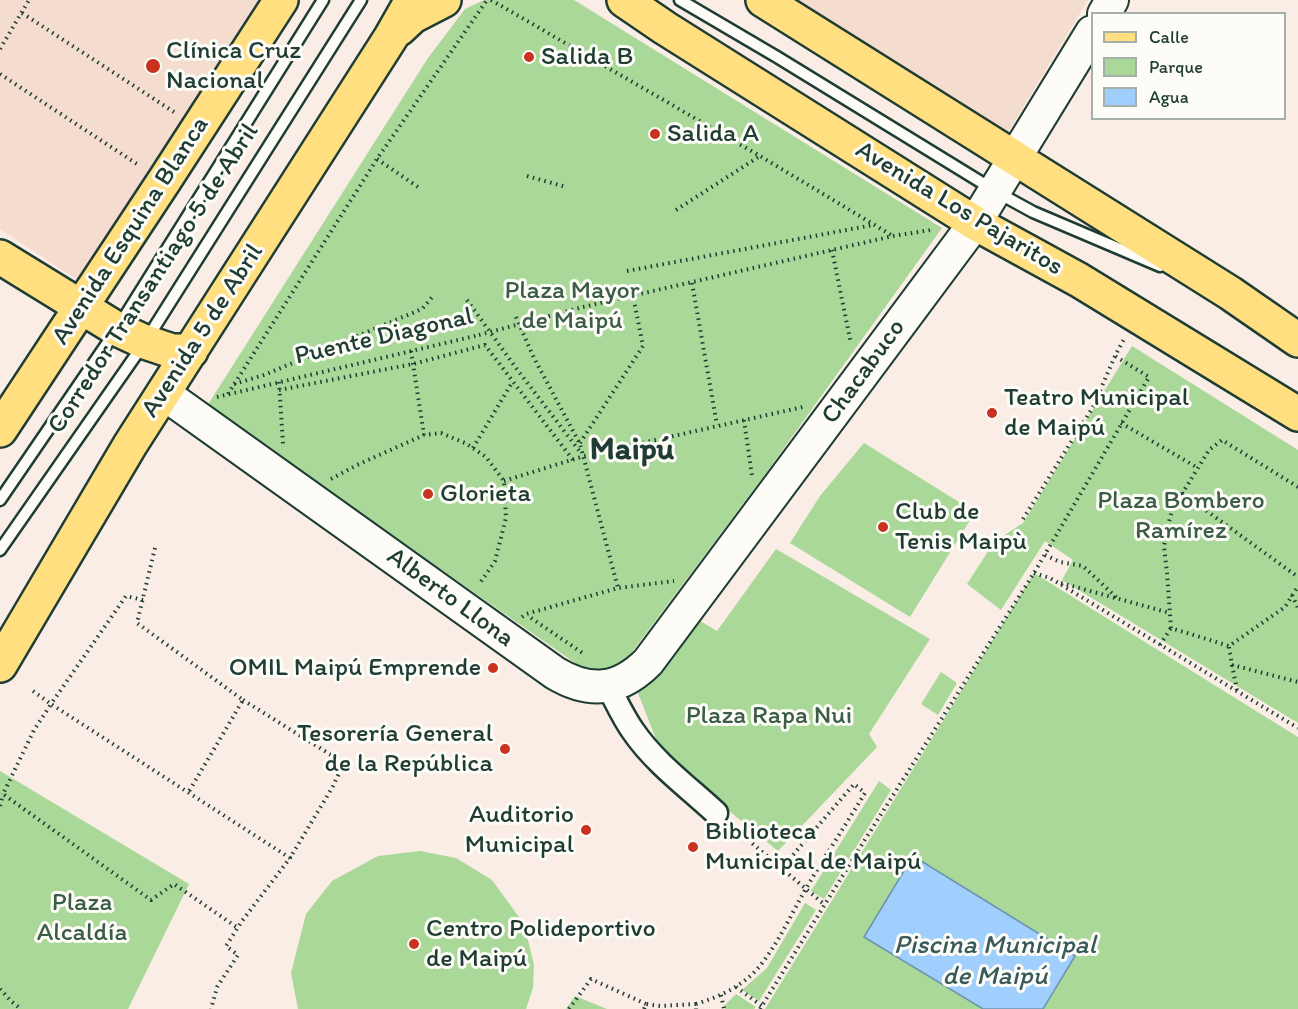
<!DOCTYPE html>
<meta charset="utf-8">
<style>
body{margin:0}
#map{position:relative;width:1298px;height:1009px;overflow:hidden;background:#f9ede5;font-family:Itim,sans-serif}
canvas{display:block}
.legend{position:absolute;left:1091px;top:12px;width:195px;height:108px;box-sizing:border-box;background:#fdfcf7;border:2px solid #a4b0a9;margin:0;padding:8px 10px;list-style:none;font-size:18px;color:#1f3d34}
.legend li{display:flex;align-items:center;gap:12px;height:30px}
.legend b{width:30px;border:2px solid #a4b0a9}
</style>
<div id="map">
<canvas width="1298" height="1009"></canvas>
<ul class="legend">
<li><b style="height:8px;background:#ffdf80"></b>Calle</li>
<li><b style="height:16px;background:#a9d898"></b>Parque</li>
<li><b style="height:16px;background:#a1cffd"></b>Agua</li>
</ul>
</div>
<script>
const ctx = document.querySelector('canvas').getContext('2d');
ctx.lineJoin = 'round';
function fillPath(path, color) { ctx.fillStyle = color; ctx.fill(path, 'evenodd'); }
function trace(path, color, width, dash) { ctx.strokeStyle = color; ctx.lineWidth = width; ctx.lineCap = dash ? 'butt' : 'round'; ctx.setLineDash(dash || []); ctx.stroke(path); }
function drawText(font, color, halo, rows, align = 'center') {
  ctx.font = font + ' Itim,sans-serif'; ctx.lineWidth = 6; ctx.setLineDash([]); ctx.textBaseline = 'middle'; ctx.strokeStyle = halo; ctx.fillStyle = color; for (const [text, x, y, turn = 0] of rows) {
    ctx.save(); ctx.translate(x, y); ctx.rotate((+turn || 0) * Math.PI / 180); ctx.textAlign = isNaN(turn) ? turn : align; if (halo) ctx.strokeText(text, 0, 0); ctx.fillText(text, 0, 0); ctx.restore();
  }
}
const built = new Path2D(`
 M0 0H263L85 285 0 229Z
 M795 0H1088L1007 134 896 66Z`);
const green = new Path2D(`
 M484 0H574L942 228 766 473 626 660 614 666 594 671 578 665 207 406 428 58 465 9Z
 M1132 346 1298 450V723L1062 580 1073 560 1045 541 1001 610 967 584 994 542 1023 523Z
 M864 443 975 512 910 617 790 543 820 496Z
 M776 549 930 639 869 734 877 747 778 851 663 757 638 693 695 618 717 631Z
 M1034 573 1298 737V1009H765Z
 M941 672 957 683 938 715 921 704Z
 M0 771 189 884 128 1009H0Z
 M879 781 891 790 824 899 811 891Z
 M420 851 456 858 492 880 524 924 534 965 533 988 526 1009H298L291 973 306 914 332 881 378 856Z
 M805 903 816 910 759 1001 742 990 767 968Z
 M736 994 756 1007 754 1009H725L724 1006Z
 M575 996 607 1009H566Z`);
const water = new Path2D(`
 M913 856 1075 956 1043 1009H983L864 937Z`);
const path = new Path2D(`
 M491 0 760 156 893 236
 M22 13 174 112
 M0 49 29 0
 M0 74 140 166
 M377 159 418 187
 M527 176 566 187
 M676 210 760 156
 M832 250 851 344
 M627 271 873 225
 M692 283 717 425
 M467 300 516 368 581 453
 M583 307 893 236 931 230
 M516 317 534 358 580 444 618 588
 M411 351 424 435
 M279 382 283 444
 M234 384 264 375 422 309 434 295
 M279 390 413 364 485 345 573 460
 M228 394 377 159 487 0
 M217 397 479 335
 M744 420 752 476
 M1121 423 1198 468
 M580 443 643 346 633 296
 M473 448 513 381
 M331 479 357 465 424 435 441 433 465 443 473 448 486 457 504 481 506 518 495 561 480 583
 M504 481 584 456 803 407
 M1298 487 1222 440 1209 450 1172 510 1167 530 1164 546 1167 573 1171 628 1229 646 1285 607 1298 586
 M1182 493 1298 577
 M1023 519 1093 407 1115 356 1124 339
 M155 548 137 623 243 700 188 793
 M1045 555 1060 562 1083 566 1117 598
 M1034 573 1050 578 1298 728
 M1061 583 1170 613
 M1292 595 1298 608
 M143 600 126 596 51 704 290 858 242 921 226 946 238 955 217 987 211 1009
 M522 617 526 614 618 588 674 581
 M531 618 584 654
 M1160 645 1171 628
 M1229 647 1232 665 1298 682
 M1232 665 1237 690
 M33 691 51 704 34 730 3 794 151 900 174 884 238 928
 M243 700 344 763 332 788 290 858
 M0 806 3 794
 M734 828 825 905
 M736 987 762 1006
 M0 989 12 1002 21 1009
 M721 995 724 1009
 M696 1004C719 997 743 986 759 967 777 945 790 917 804 892 823 859 845 826 865 793L854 784 781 869
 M569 1009 591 979 646 1004
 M644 1009 646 1004 660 1006 696 1004V1009
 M760 1009 866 838 1034 573 1149 377 1115 356`);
const service = new Path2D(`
 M680 0 777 57 1002 195 1033 212 1160 266
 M0 500 117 329 323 0
 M0 550 145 342 361 0`);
const minor = new Path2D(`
 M608 686C616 701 623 717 633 731 655 763 688 787 716 813`);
const secondary = new Path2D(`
 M1104 14 1112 0
 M163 393 555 673C590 694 619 691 648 662L975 223 1092 32`);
const primary = new Path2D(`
 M624 0 665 28 975 223 1079 280 1298 414
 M763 0 1230 293 1298 340
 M399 29 413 16 444 0
 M0 257 117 329 145 342 172 351H191
 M0 430 164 181 281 0
 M0 665 130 445 391 37 412 0`);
const pathBridge = new Path2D(`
 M479 335 583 307`);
const markers = [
 [529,57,6,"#c8321e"],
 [153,66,8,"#c8321e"],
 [655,134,6,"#c8321e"],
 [992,413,6,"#c8321e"],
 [428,494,6,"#c8321e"],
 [883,527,6,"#c8321e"],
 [493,668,6,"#c8321e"],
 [505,749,6,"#c8321e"],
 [586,830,6,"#c8321e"],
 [693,847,6,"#c8321e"],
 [414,944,6,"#c8321e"]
];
const poiNames = [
 ["Clínica Cruz",166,51],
 ["Nacional",166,81],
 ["Salida B",541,57],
 ["Salida A",667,134],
 ["Teatro Municipal",1004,398],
 ["de Maipú",1004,428],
 ["Glorieta",440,494],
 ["Club de",895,512],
 ["Tenis Maipù",895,542],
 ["OMIL Maipú Emprende",481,668,"right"],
 ["Tesorería General",493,734,"right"],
 ["de la República",493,764,"right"],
 ["Auditorio",574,815,"right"],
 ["Municipal",574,845,"right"],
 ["Biblioteca",705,832],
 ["Municipal de Maipú",705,862],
 ["Centro Polideportivo",426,929],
 ["de Maipú",426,959]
];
const streetNames = [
 ["Avenida Los Pajaritos",959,209,31],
 ["Avenida Esquina Blanca",131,231,-57],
 ["Corredor Transantiago 5 de Abril",154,279,-57],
 ["Avenida 5 de Abril",203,331,-57],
 ["Puente Diagonal",384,337,-13],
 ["Chacabuco",864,372,-54],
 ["Alberto Llona",450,598,36]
];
const parkNames = [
 ["Plaza Mayor",572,291],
 ["de Maipú",572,321],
 ["Plaza Bombero",1181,501],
 ["Ramírez",1181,531],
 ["Plaza Rapa Nui",769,716],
 ["Plaza",82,903],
 ["Alcaldía",82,933]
];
const waterNames = [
 ["Piscina Municipal",995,946],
 ["de Maipú",995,977]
];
const districtNames = [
 ["Maipú",632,451]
];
fillPath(built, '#f4dccf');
fillPath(green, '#a9d898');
fillPath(water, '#a1cffd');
trace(water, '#6d95ad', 1.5);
trace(service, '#1f3d34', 15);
trace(minor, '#1f3d34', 27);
trace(secondary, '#1f3d34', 36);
trace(primary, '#1f3d34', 38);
trace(path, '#1f3d34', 4, [1.5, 4.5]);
trace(service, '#fdfcf7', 10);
trace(minor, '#fdfcf7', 22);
trace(secondary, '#fdfcf7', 32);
trace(primary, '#ffdf80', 33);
trace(pathBridge, '#1f3d34', 4, [1.5, 4.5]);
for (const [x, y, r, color] of markers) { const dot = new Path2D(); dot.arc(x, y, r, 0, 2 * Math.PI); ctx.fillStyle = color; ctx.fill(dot); trace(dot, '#fdfcf7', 2); }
drawText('26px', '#1f3d34', '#fdfcf7', poiNames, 'left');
drawText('26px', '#1f3d34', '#fdfcf7', streetNames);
drawText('26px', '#3b5c48', '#fdfcf7', parkNames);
drawText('italic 27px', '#395a5c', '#fdfcf7', waterNames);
drawText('bold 32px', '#1f3d34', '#fdfcf7', districtNames);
</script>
